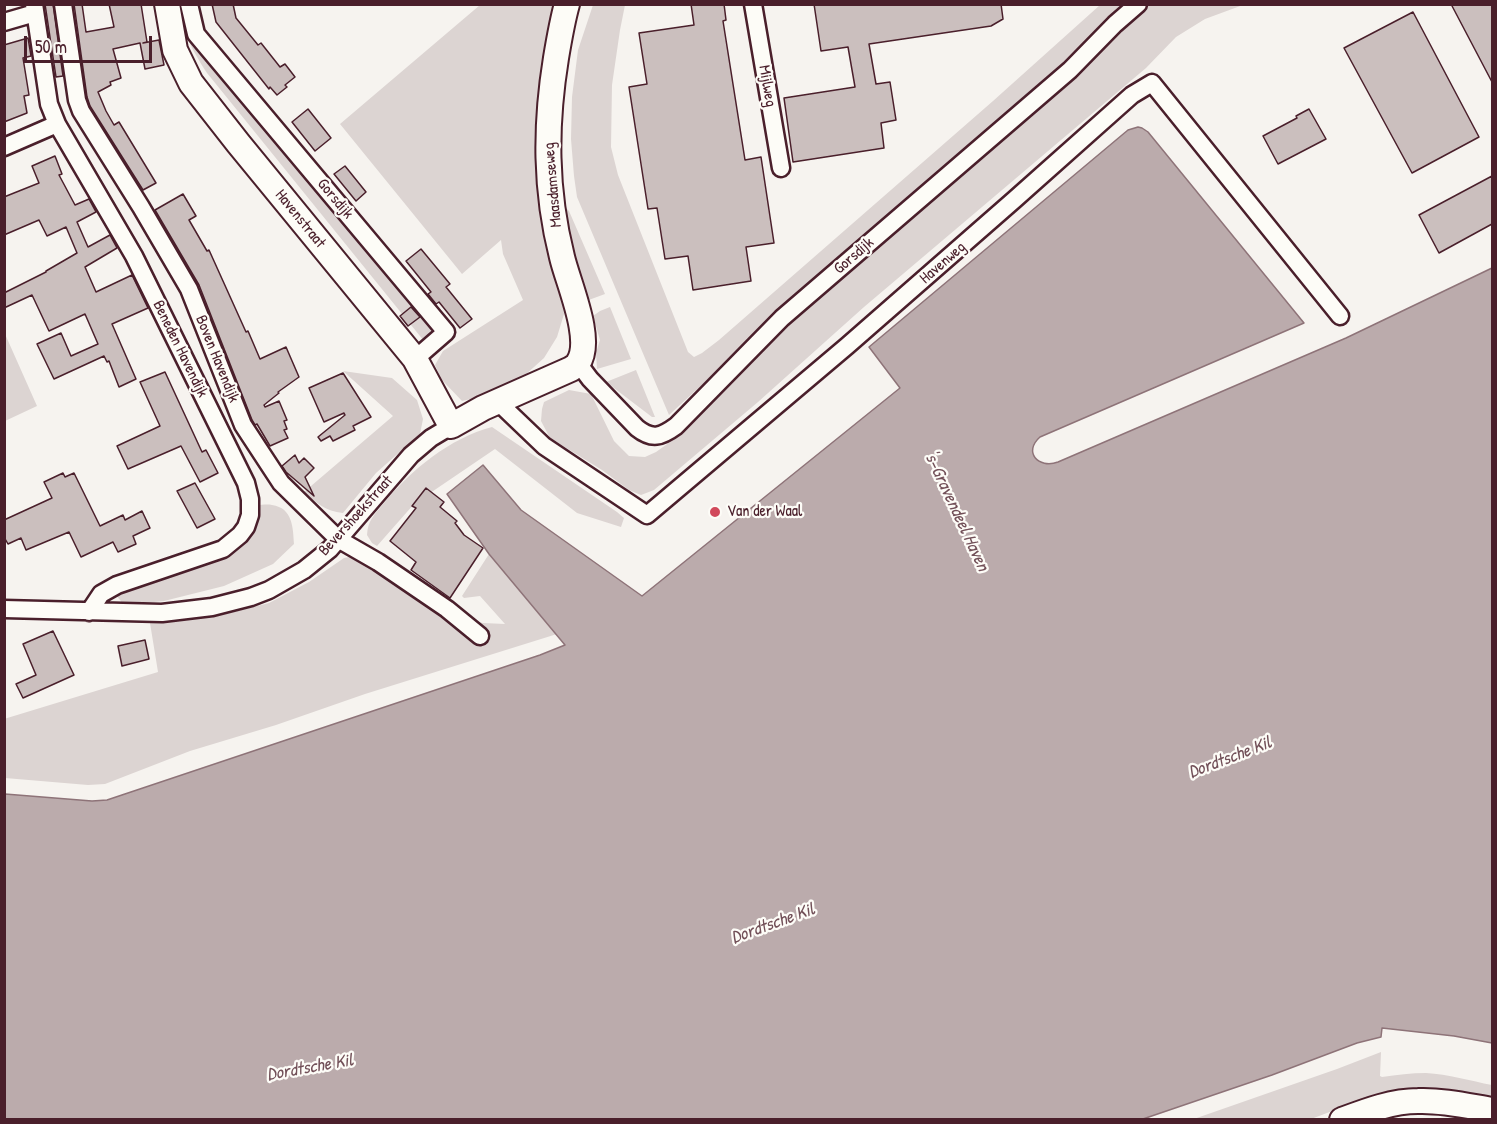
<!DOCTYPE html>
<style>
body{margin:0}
#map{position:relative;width:1497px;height:1124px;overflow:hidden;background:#f6f3ef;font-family:"Patrick Hand",sans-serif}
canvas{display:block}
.frame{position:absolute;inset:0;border:6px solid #4a1f2b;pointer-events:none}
.scale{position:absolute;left:24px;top:36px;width:128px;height:27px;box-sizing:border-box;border:3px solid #4a1f2b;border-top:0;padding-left:8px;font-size:18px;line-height:21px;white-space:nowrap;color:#4a1f2b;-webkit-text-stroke:4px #fdfcf7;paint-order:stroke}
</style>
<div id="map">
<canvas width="1497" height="1124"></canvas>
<div class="frame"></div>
<div class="scale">50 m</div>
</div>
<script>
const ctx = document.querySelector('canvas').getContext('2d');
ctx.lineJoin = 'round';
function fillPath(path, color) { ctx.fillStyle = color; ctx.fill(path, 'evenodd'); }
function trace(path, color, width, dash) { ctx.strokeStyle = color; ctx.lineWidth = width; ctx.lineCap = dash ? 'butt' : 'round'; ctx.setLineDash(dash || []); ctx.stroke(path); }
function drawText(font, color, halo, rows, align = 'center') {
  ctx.font = font + ' "Patrick Hand",sans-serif'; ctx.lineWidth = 4.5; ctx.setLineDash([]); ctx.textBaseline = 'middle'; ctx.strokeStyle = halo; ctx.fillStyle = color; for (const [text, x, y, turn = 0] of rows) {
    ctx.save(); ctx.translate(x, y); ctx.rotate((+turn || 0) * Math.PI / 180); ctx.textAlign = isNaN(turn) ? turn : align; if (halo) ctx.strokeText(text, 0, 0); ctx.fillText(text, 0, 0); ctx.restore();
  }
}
const green = new Path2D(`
 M179 5H190L195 22 432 328 428 336 424 341 207 73C191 48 184 35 179 5Z
 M480 5H555L547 239 563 300 564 314 557 337 544 358 524 376 502 389 484 396 462 401 442 380 435 365 443 351 523 300 503 254 501 240 462 274 340 124Z
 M593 5H625L620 30 612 85 611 147 618 175 688 352 694 357 702 353 719 340 993 101 1100 5H1130L752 339 669 415 577 197 574 176 571 139 572 97 578 50Z
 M1147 5H1243L1205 19 1176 37 1146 68 864 307 758 402 654 490 641 495 629 490 602 470 550 438 541 421 542 409 544 402 569 390 591 394 614 441 629 456 645 457 656 452 670 442 726 382 835 280 1068 78Z
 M562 204 569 211 605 294 586 301Z
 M610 307 631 359 597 369 596 353 600 340 593 316 600 311Z
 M5 334 37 406 5 421H4Z
 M636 370 655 417H652L606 382Z
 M343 371 392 378 417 400 423 419 420 434 376 473 343 513C325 511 317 503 304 492L393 416Z
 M492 427 617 512 624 518 621 527 577 513 495 449 414 504 377 546 372 543 367 535C368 520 374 515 384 503 411 470 450 438 492 427Z
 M257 505C261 505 268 504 272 505 293 508 293 528 294 544L273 564 224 586 164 601 124 605 116 595 127 585 219 554Z
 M489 554 557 634 365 694 276 725 190 751 105 784 88 785 5 778 4 719 158 672 150 623 182 621 222 615 269 603 309 582 344 558 355 556 436 612 483 623 505 624 480 596 464 598 462 596Z
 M1381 1052 1380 1076 1382 1077C1397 1075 1411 1073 1426 1073 1448 1074 1471 1081 1492 1085V1099L1457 1091 1426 1089 1404 1091 1382 1095 1335 1110 1311 1119 1191 1120 1337 1069Z`);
const water = new Path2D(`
 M1138 127 1142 128 1148 132 1304 323 1040 437C1023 452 1038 469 1058 462L1346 338 1492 268V1043L1454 1036 1382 1028 1381 1037 1357 1043 1272 1075 1140 1120 5 1119V794L92 801 107 800 540 655 565 645 489 554 447 494 483 465 521 510 642 596 900 388 869 347 1128 130Z`);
const building = new Path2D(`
 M45 4H53L63 76 56 77Z
 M74 4H82L86 32 114 27 109 4H141L147 42 143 43 159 40 164 65 145 69 140 43 113 49 121 78 110 82 111 85 98 92 106 111 114 125 119 122 156 183 143 190 90 106 87 97Z
 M212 4H233L236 18 258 45 261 43 280 67 285 64 295 77 285 85 287 87 277 95 270 87 269 89 216 22Z
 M691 4H724L726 20 723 21 745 160 761 157 774 243 746 247 751 281 693 290 688 256 665 259 657 208 648 209 629 87 647 84 639 33 694 25Z
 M814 4H1001L1003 19 991 26 869 44 876 84 890 82 896 120 881 123 884 148 793 162 784 98 855 87 848 47 821 51Z
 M1451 4H1492V82Z
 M1413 12 1479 137 1412 173 1344 48Z
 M28 38 31 56 23 58 29 95 24 96 27 113 4 122V45Z
 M308 109 331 138 315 151 292 122Z
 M1309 109 1326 139 1278 164 1263 136 1297 118 1296 116Z
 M55 156 62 174 59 175 75 205 89 199 96 212 77 222 88 247 110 235 117 248 85 267 96 292 132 275 148 308 112 324 136 379 119 387 109 361 107 362 104 356 54 379 37 344 61 333 71 356 98 344 85 314 49 331 32 295 4 308V293L46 272V271L77 253 66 227 47 236 39 220 4 235V197L39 183 32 166Z
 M345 166 366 192 356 201 334 174Z
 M1492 176V224L1439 253 1419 215Z
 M183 194 196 216 189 220 207 251 209 250 246 332 248 331 260 359 286 347 299 377 278 392 279 393 264 405 265 407 279 401 287 420 284 421 287 429 284 430 288 438 270 446 257 424 255 425 252 420 199 285 155 210Z
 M421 249 450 284 446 287 472 319 460 328 439 302 436 304 428 294 431 292 406 261Z
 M411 307 420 317 408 326 400 316Z
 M165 372 202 452 206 450 218 473 200 482 181 446 128 469 117 446 160 426 140 382Z
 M343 373 371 417 353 426 355 430 333 441 330 436 321 441 318 437 345 415 344 413 324 422 309 388Z
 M295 455 299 463 304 458 314 468 305 477 314 496 286 472 282 466Z
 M63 473 65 477 74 473 100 526 123 515 125 520 142 511 150 528 133 536 136 544 118 552 113 542 81 557 69 532 26 550 21 538 8 544 4 537V520L52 498 44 482Z
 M195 483 215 519 197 528 177 491Z
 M426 488 444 502 440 507 457 521 455 523 464 535 483 548 450 598 411 570 416 562 390 541 416 508 412 506Z
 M53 631 74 675 23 698 16 684 36 675 23 644Z
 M145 640 149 659 122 666 118 646Z`);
const street = new Path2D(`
 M34 4 49 104 57 124 134 256 246 483 250 499V515L246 527 240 535 223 549 117 585 101 594 89 612
 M63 4 77 100 81 111 141 207 189 289 243 425 281 483 338 539 378 562 447 609 480 636
 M189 4 196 34 446 332 415 359
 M753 4 781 168
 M4 22 35 13
 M4 147 57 124
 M578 363 590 379 637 428C652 440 661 437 676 426L782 318 1070 70 1115 24 1138 4
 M498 402 544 446 647 515 847 346 1014 200 1132 95 1152 83 1340 316
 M4 609 162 613 212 607 251 597 269 590 304 570 330 549 411 455 431 438 451 426`);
const secondary = new Path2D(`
 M167 4 175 50 191 83 238 143 415 359 451 426 483 408 571 369C574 367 577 366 578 363 594 340 568 283 562 257 545 190 545 126 556 58 559 40 562 22 567 4
 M1342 1120C1366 1111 1392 1101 1418 1101 1443 1100 1468 1106 1492 1110`);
const markers = [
 [715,512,6,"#d1495b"]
];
const streetNames = [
 ["Mijlweg",767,86,80],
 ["Maasdamseweg",553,185,-95],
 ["Gorsdijk",335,199,50],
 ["Havenstraat",300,219,51],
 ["Gorsdijk",854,256,-41],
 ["Havenweg",943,263,-41],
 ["Beneden Havendijk",180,349,64],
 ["Boven Havendijk",217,359,68],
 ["Bevershoekstraat",356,516,-48]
];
const poiNames = [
 ["Van der Waal",727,512]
];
const waterNames = [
 ["'s-Gravendeel Haven",956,511,65],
 ["Dordtsche Kil",1230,758,-21],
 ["Dordtsche Kil",773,924,-20],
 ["Dordtsche Kil",310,1068,-10]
];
fillPath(green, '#dcd4d2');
fillPath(water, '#bbabac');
trace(water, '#8e7378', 1.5);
fillPath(building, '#cbbfbe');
trace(building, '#4a1f2b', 1.5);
trace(street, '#4a1f2b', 21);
trace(secondary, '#4a1f2b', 28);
trace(street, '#fdfcf7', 16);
trace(secondary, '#fdfcf7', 24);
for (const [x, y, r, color] of markers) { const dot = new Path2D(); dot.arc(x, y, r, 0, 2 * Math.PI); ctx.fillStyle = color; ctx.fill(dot); trace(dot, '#fdfcf7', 2); }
drawText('16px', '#4a1f2b', '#fdfcf7', streetNames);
drawText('16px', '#4a1f2b', '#fdfcf7', poiNames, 'left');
drawText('italic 18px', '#725058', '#fdfcf7', waterNames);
</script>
